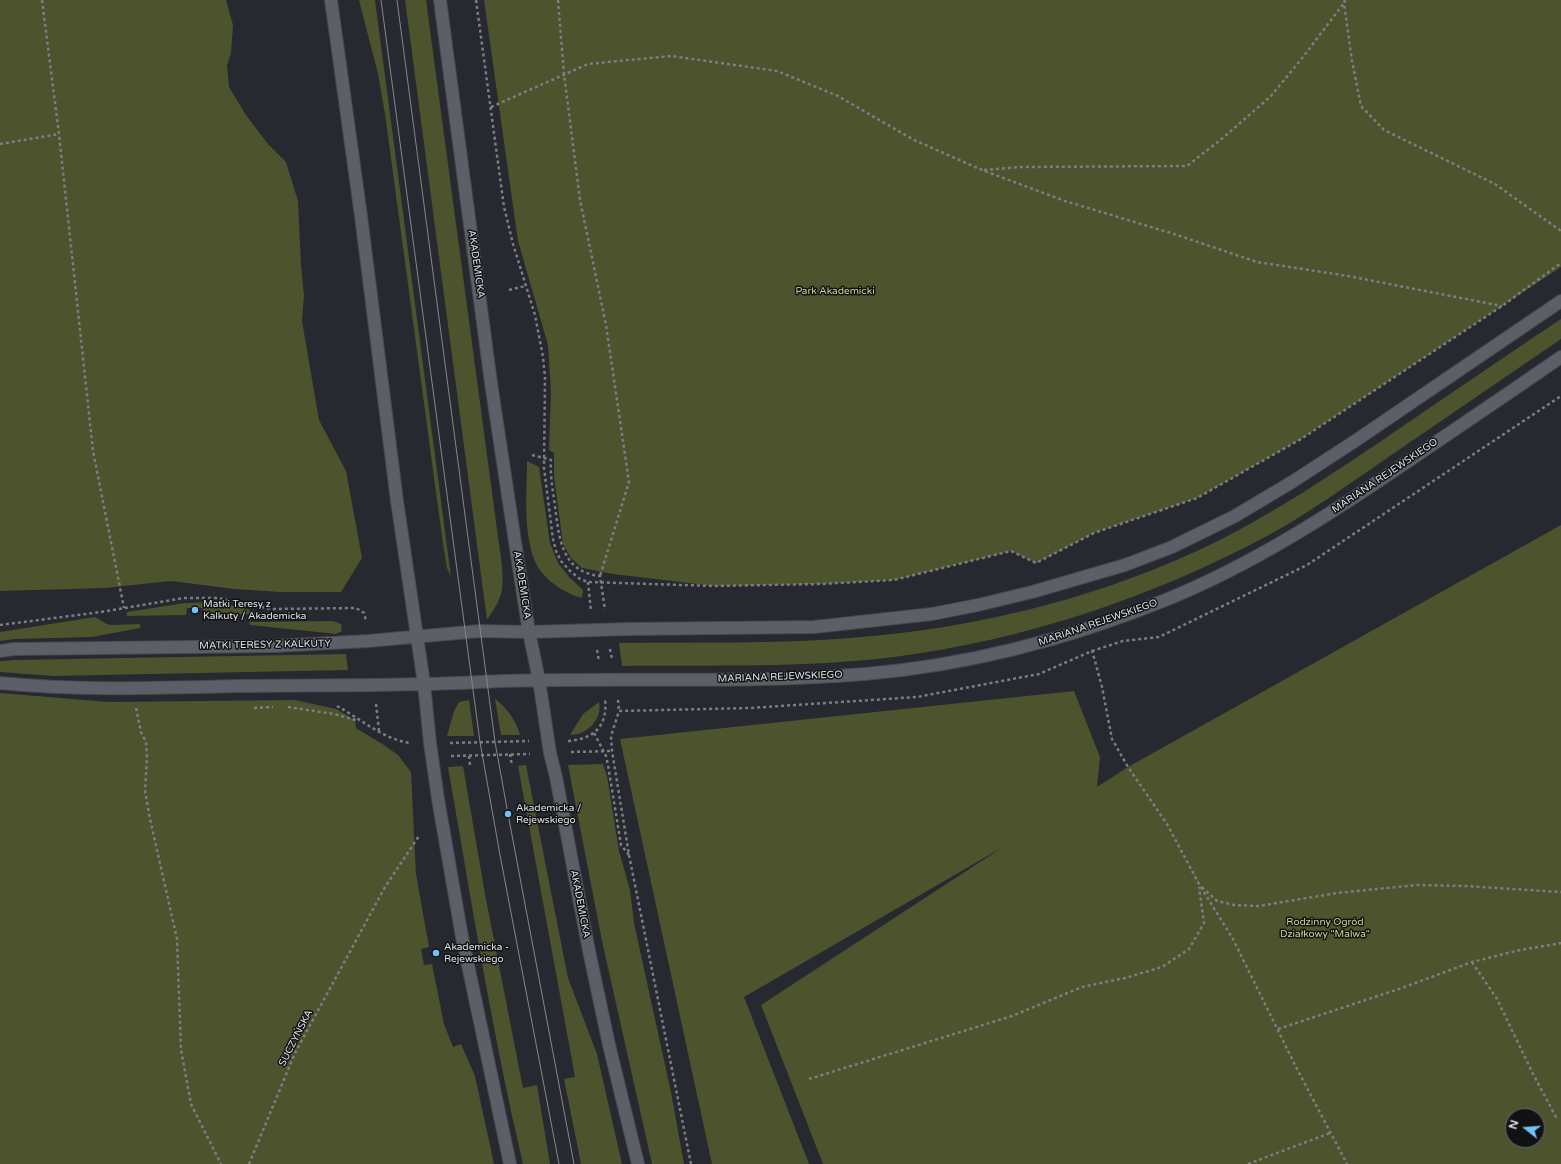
<!DOCTYPE html>
<meta charset="utf-8">
<style>
body{margin:0}
#map{position:relative;width:1561px;height:1164px;overflow:hidden;background:#26292f;font-family:"Varela Round",sans-serif}
canvas{display:block}
.north{position:absolute;left:1505px;top:1108px;width:40px;height:40px;box-sizing:border-box;background:#101214;border:1px solid #646668;border-radius:50%;rotate:287deg;font-size:11px;font-weight:700;line-height:16px;text-align:center;color:#e1e3e7}
.north::after{content:'';display:block;margin:auto;width:14px;height:18px;background:#75c0f6;clip-path:polygon(50% 0,100% 100%,50% 72%,0 100%)}
</style>
<div id="map">
<canvas width="1561" height="1164"></canvas>
<div class="north">N</div>
</div>
<script>
const ctx = document.querySelector('canvas').getContext('2d');
ctx.lineJoin = 'round';
function fillPath(path, color) { ctx.fillStyle = color; ctx.fill(path, 'evenodd'); }
function trace(path, color, width, dash) { ctx.strokeStyle = color; ctx.lineWidth = width; ctx.lineCap = dash ? 'butt' : 'round'; ctx.setLineDash(dash || []); ctx.stroke(path); }
function drawText(font, color, halo, rows, align = 'center') {
  ctx.font = font + ' "Varela Round",sans-serif'; ctx.lineWidth = 3; ctx.setLineDash([]); ctx.textBaseline = 'middle'; ctx.strokeStyle = halo; ctx.fillStyle = color; for (const [text, x, y, turn = 0] of rows) {
    ctx.save(); ctx.translate(x, y); ctx.rotate((+turn || 0) * Math.PI / 180); ctx.textAlign = isNaN(turn) ? turn : align; if (halo) ctx.strokeText(text, 0, 0); ctx.fillText(text, 0, 0); ctx.restore();
  }
}
const green = new Path2D(`
 M0 0H226L233 25 231 53 227 65 229 87 246 115 268 144 286 162 298 201 301 265 304 295 302 321 319 420 346 471 362 558 341 592H280L234 589 171 581 105 588 0 591Z
 M359 0H375L451 577 447 568 443 544 385 114 378 74Z
 M405 0H426L496 522C498 541 505 572 502 590 500 601 493 611 487 620Z
 M484 0H1561V267L1301 439 1197 498 1094 533 1036 563 1011 551 894 580 822 584 714 586 613 574 582 568 571 558 563 544 554 477V453L549 450 551 392 548 345 518 241Z
 M1561 319V339C1503 379 1445 418 1387 458 1348 485 1309 513 1267 536 1151 598 1024 640 894 657 804 668 712 665 622 666L619 643C696 642 773 644 850 638 969 629 1088 601 1197 551 1270 517 1337 471 1403 426 1456 390 1508 354 1561 319Z
 M527 461 539 467 550 543 558 563 569 577 583 590 582 598C563 593 541 578 534 559 523 529 527 492 527 461Z
 M1561 525V1164H823L761 1005 1003 847 744 997 809 1164H712L620 739 1074 691 1100 757 1097 787 1128 767ZM1513 1116H1537V1140H1513Z
 M221 602 263 614 203 615V608H187L186 615 127 616V612L185 603Z
 M95 617 107 624 111 625 140 624V628L92 637 15 639 0 641V632Z
 M333 621 341 624 342 631 336 634 327 633 250 625 249 622Z
 M346 654 348 670 52 676 0 672V661L14 660Z
 M0 693 109 702 295 700 336 709 355 720 356 728 384 745 398 755 411 772 416 874 429 947 421 949 424 965 432 964 444 1024 453 1047 461 1044 475 1076 494 1164H0Z
 M495 699C507 708 516 720 520 735H501Z
 M469 700 474 736H447L454 711 459 702Z
 M599 702C603 719 587 735 570 735L583 714Z
 M603 764 607 776 619 851 630 890 634 923 671 1092 684 1164H652L602 941 568 765Z
 M526 765 568 978 597 1054 622 1164H581L564 1079 575 1077 518 766Z
 M463 766 485 894 523 1088 537 1085 550 1164H523C492 1033 471 899 448 767Z`);
const path = new Path2D(`
 M42 0 59 134 93 451 124 608
 M476 0 504 207 513 244 535 315 543 357 545 377 544 468 553 539 556 551 561 561 569 570 580 579 588 582 714 586 822 584 894 580 1011 551 1036 563 1094 533 1197 498 1301 439 1502 306 1561 263
 M558 0 564 74 580 200 606 325 629 482 600 576
 M1345 0 1344 3 1352 61 1361 106 1384 130 1495 184 1561 231
 M491 107 588 64 671 56 777 71 838 96 914 140 982 170 1065 201 1174 234 1257 262 1348 276 1502 306
 M0 144 59 134
 M984 170 1021 167 1187 166 1224 137 1271 96 1303 57 1344 3
 M509 290 525 286
 M532 455 551 460C550 476 553 491 555 506 559 537 561 572 600 576L605 610
 M588 582 591 611
 M0 625 101 612 184 598H218L271 609 356 608 364 613 366 621
 M610 649 612 659
 M597 650 599 661
 M1092 650 1102 687 1112 739 1128 767 1167 824 1199 884 1233 939 1296 1067 1347 1164
 M618 700 619 711
 M376 704 379 731
 M337 706C361 719 384 740 411 743
 M288 707 334 714 359 721
 M136 708 141 732 146 742 147 758 145 791 150 819 177 939 181 1050 191 1104 221 1164
 M254 708 273 707
 M594 733 606 756 608 765 621 845 629 855
 M568 741C594 739 608 726 605 699
 M450 743 529 741
 M571 752 612 751
 M510 754 512 766
 M451 756 530 754
 M469 756 470 765
 M1202 887 1217 901 1234 905 1259 906 1337 893 1417 885 1465 886 1561 892
 M1472 962 1497 999 1532 1072 1557 1119
 M1278 1029 1399 989 1472 962 1520 950 1561 943
 M809 1079 1012 1016 1082 987 1125 978 1162 967 1189 949 1204 923 1199 887
 M249 1164 295 1053 385 887 419 836
 M691 1164 629 855 612 751 611 736 619 711 750 708 917 697 1039 674 1092 651 1123 641 1159 637 1307 565 1561 396
 M1248 1164 1330 1133`);
const secondary = new Path2D(`
 M331 0 361 216 397 501 424 684 430 743 438 799 462 937 510 1164
 M440 0 491 383 517 555 529 632 539 680 550 753 556 777 589 951 609 1045 638 1164
 M0 651 14 649 275 646 368 641 480 631 529 632 630 629 814 627 932 614 978 605 1032 592 1125 565 1172 547 1235 516 1292 482 1355 441 1561 301
 M0 683C79 691 159 688 239 686 299 685 360 686 420 684 448 684 475 682 503 681 624 677 745 684 865 674 970 665 1072 638 1168 599 1253 564 1329 515 1404 464 1457 428 1509 393 1561 357`);
const tram = new Path2D(`
 M381 0 480 742 500 855 559 1164
 M397 0 495 742 508 814 574 1164`);
const markers = [
 [195,610,4,"#75c0f6"],
 [508,814,4,"#75c0f6"],
 [436,953,4,"#75c0f6"]
];
const streetNames = [
 ["AKADEMICKA",476,264,82],
 ["MARIANA REJEWSKIEGO",1385,476,-34],
 ["AKADEMICKA",522,585,81],
 ["MARIANA REJEWSKIEGO",1098,623,-19],
 ["MATKI TERESY Z KALKUTY",265,645,-1],
 ["MARIANA REJEWSKIEGO",780,677,-2],
 ["AKADEMICKA",580,904,79],
 ["SUCZYŃSKA",296,1038,-63]
];
const parkNames = [
 ["Park Akademicki",835,291],
 ["Rodzinny Ogród",1325,922],
 ["Działkowy \"Malwa\"",1325,934]
];
const poiNames = [
 ["Matki Teresy z",203,604],
 ["Kalkuty / Akademicka",203,616],
 ["Akademicka /",516,808],
 ["Rejewskiego",516,820],
 ["Akademicka -",444,947],
 ["Rejewskiego",444,959]
];
fillPath(green, '#4c532d');
trace(secondary, '#46484d', 14);
trace(path, '#7c7e84', 2.5, [3, 3]);
trace(secondary, '#5c5f67', 12);
trace(tram, '#85878c', 1);
for (const [x, y, r, color] of markers) { const dot = new Path2D(); dot.arc(x, y, r, 0, 2 * Math.PI); ctx.fillStyle = color; ctx.fill(dot); trace(dot, '#101214', 1.5); }
drawText('10px', '#e1e3e7', '#101214', streetNames);
drawText('10px', '#cad990', '#101214', parkNames);
drawText('10px', '#e1e3e7', '#101214', poiNames, 'left');
</script>
